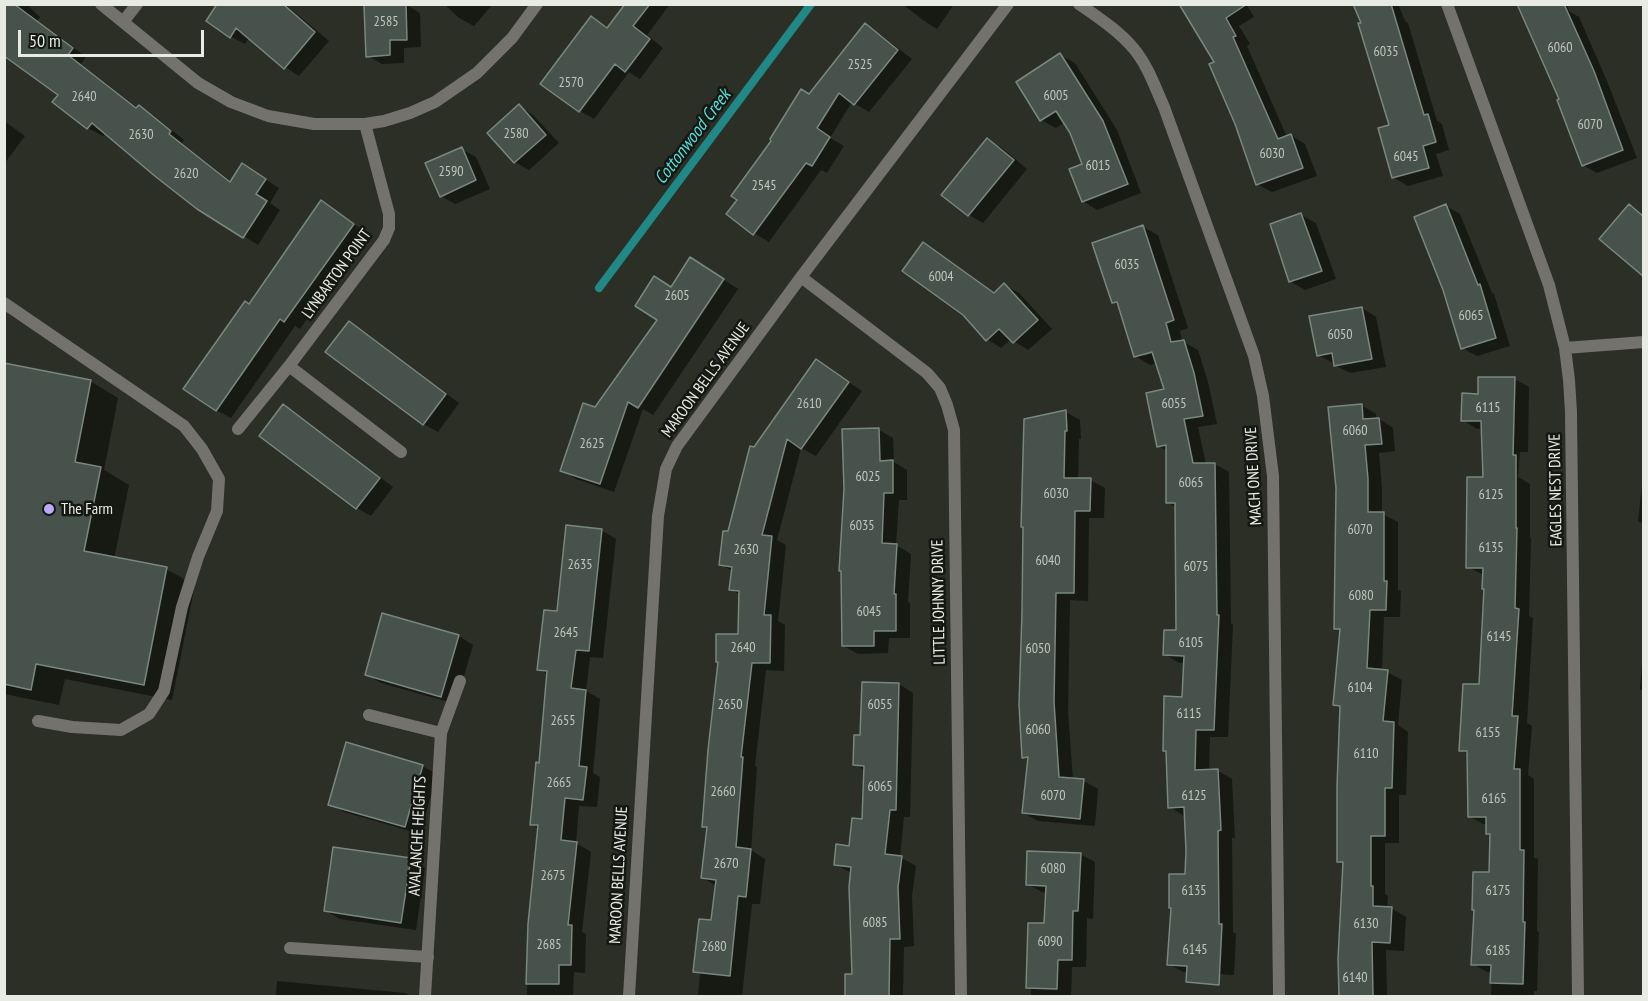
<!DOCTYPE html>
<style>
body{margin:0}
#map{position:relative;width:1648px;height:1001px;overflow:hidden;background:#2b2f25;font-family:"PT Sans Narrow",sans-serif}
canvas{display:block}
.frame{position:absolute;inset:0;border:6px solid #e8ebe4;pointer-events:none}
.scale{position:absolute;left:18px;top:30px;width:186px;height:27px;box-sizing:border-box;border:3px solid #e8ebe4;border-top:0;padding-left:8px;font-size:18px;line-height:21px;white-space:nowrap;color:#e8ebe4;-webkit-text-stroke:4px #141712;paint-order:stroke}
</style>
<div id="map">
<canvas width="1648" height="1001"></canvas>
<div class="frame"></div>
<div class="scale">50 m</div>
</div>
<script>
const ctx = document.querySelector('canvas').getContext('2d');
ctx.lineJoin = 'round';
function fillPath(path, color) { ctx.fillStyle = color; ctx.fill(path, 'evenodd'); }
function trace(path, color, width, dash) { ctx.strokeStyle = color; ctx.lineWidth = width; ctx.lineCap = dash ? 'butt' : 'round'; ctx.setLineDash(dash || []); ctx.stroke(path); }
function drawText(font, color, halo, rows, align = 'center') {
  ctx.font = font + ' "PT Sans Narrow",sans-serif'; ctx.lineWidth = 5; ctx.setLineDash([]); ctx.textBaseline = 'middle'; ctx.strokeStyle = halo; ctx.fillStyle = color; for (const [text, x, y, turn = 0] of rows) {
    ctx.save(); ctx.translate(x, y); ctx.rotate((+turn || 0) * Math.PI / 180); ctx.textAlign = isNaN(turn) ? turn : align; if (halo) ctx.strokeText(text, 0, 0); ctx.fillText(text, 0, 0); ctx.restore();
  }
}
const shadow = new Path2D(`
 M4 4H26L40 17 37 21 86 57 81 64 138 108 139 107 153 115 184 140 182 143 232 182 257 174 279 188 270 203 280 210 258 245 198 207 106 133 103 136 88 128 54 102 60 95Z
 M219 4H285L329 41 299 76 285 67 250 37 245 44 230 36Z
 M444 4H491L492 5 474 26 459 18Z
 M627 4H670L647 35 663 48 640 79 629 72 594 119 580 111 592 18 609 28Z
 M902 4H954L937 29 923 20Z
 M1181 4H1246L1254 17 1239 26 1250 44 1247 46 1287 137 1291 135 1305 144 1317 176 1272 192 1257 184 1216 63Z
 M1354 4H1398L1405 21 1408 23 1437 121 1442 124 1449 150 1436 154 1443 176 1408 186 1393 177 1391 126Z
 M1517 4H1567L1569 11 1579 17 1607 81 1637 158 1597 173 1583 165 1561 100Z
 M406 5 420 13 421 47 404 48V63L382 64 368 56Z
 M866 25 880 34 912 59 869 112 852 102 830 138 844 146 827 173 821 170 769 242 754 233 728 214 810 96Z
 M1060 55 1075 63 1117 130 1141 193 1097 210 1083 201 1084 164 1072 133 1065 122 1056 128 1041 120Z
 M519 106 533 115 559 143 529 170 515 162Z
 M4 121 25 136 4 164Z
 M987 140 1002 148 1027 169 983 223 969 215 943 194Z
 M461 149 476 157 490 189 455 204 441 196Z
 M321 202 367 233 300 329 295 326 231 418 216 410 249 305Z
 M1446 206 1460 214 1492 293 1494 294 1510 346 1477 356 1462 348Z
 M1301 215 1316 223 1336 279 1305 290 1290 281Z
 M1143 227 1158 235 1188 328 1180 331 1182 341 1198 350 1208 382 1217 424 1198 427 1206 464H1215L1229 472 1231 623 1233 625 1228 737H1210L1209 771H1218L1232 779 1235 838H1232L1233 932 1236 934 1234 975 1183 972 1169 964 1186 876 1187 851 1184 816 1170 807 1168 752 1164 750 1184 698 1185 663H1179L1165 654 1177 632V508L1167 502V451L1159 446 1165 390 1157 363 1150 365 1135 356 1120 307 1113 302ZM1159 351 1144 356V353Z
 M924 243 938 252 995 293 1004 285 1019 293 1052 329 1028 350 1011 339 1001 348 987 339Z
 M705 267 738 289 653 415 643 409 614 492 576 479 562 470 596 409 659 319Z
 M1362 308 1376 317 1386 367 1350 373 1335 365V363H1333L1318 355Z
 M349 323 363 332 459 403 438 432 423 424Z
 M817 361 862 391 816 456 801 448 777 540 786 545 778 621 785 625 784 671 766 670 755 766 757 767 751 850 765 859 760 904H752L742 996H698L700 974 695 971 713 922 716 886 703 878 708 828 704 826 739 636 741 595 731 590 733 571 721 565 729 533 755 449Z
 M4 365 90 381 118 398 104 470 129 485 114 559 166 569 195 585 172 700 65 679 59 705 4 694Z
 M1514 379 1529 387 1528 452H1520L1518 477 1530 484V537L1531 538 1529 616 1533 618 1527 723 1532 726 1528 775 1534 779V858L1538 859 1537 931 1539 932 1537 991H1534V996H1491L1492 972H1487L1473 964 1491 873V835L1487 833V824H1483L1469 816 1468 754 1461 750 1480 686 1485 589 1484 575 1468 567 1484 479 1482 429H1477L1463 420 1480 395Z
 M1361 405 1376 414V419H1379L1393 428 1395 451 1379 453 1382 488V514L1398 522V590L1401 591 1400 617H1384L1382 671 1387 672 1402 680 1398 725 1408 732 1406 795H1399V843H1385V894L1388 896 1387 908H1391L1406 917 1404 951 1386 950 1387 996H1340V959L1345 864 1339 861 1341 708 1335 704 1341 631 1336 628Z
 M283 406 298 415 393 487 371 516 357 508 261 436Z
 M1066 412 1080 420 1081 439H1079L1078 480H1090L1105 488 1104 518H1089L1088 601 1070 600 1068 711 1073 780 1084 781 1098 789 1095 826 1038 821 1024 813 1029 760 1024 757Z
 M879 430 893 438 894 462 907 470V500H899L896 545 911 554 908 602 910 603V638H889L888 653 858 654 844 646Z
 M1642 485 1644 486V524L1638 521Z
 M601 530 616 539 603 658 590 657 586 691 600 699 593 773 600 777 597 807 579 806 576 843 591 852 582 932 586 934 585 973 574 972 573 996H527L529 924 539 828 531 824 540 764 548 675 539 669 559 613Z
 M1642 570H1644V691L1640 689 1643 652Z
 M383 615 459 636 473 645 456 704 381 683 366 674Z
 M899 684 913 693 910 817H904L900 857 916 866 912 896 914 946 904 947 903 996H846L847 976H853L852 873 836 865 851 847 863 821 865 771 855 764 862 737Z
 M422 766 437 774 420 834 344 812 330 804Z
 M1080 854 1095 862 1093 919 1087 918 1086 967H1072L1071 996H1031V989L1028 987 1046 925 1047 893 1042 892 1027 884Z
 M411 860 425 868 416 930 340 919 326 911Z
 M1643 934H1644V970L1643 969Z
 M277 981 405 993 411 996H276Z`);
const stream = new Path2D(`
 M599 288 811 4`);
const building = new Path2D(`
 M4 4H14L73 48 68 55 136 108 139 105 171 131 169 134 230 182 242 163 266 179 256 194 267 201 243 238 197 209 156 177 92 123 87 129 52 102 58 95 4 56Z
 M217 4H283L315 32 284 69 236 28 230 38 206 21Z
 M406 4 407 40H390V55L366 57 364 5Z
 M625 4H650L633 26 650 39 625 72 615 64 579 112 540 84 591 16 607 28Z
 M1179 4H1247L1226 18 1236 36 1233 37 1278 139 1291 134 1303 168 1256 185 1235 124 1209 64 1214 62Z
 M1353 4H1391L1424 115 1428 114 1436 142 1423 146 1429 168 1392 178 1378 128 1389 125 1358 23H1361Z
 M1517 4H1564L1594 71 1623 150 1582 166 1557 100 1559 99Z
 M865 23 898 50 854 105 839 93 817 128 830 137 812 166 806 163 753 235 726 214 737 200 731 196 771 141 770 139 801 89 809 94Z
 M1060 53 1103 121 1128 184 1082 202 1069 169 1082 164 1070 133 1056 111 1040 121 1016 82Z
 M519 104 546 135 514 163 487 133Z
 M987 138 1014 160 968 216 941 195Z
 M462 147 476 180 440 197 425 163Z
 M321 200 354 224 284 322 280 319 216 411 183 389 245 301 249 304Z
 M1446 204 1478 285 1480 284 1496 338 1461 349 1443 290 1414 217Z
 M1629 204 1644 217V277L1599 239Z
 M1301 213 1322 271 1289 282 1270 224Z
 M1143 225 1174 320 1166 323 1171 342 1184 340 1194 373 1203 416 1184 419 1193 463H1215L1217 615H1219L1214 730H1196L1195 770 1218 769 1221 830 1218 831 1219 924H1222L1219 985 1186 982 1187 966 1167 965 1171 908H1169V874H1185L1186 851 1184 807 1168 808 1166 751H1163L1164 696 1182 697 1184 656 1163 655 1164 630H1176L1175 503H1166V445L1157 447 1146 393 1164 389 1152 352 1134 357 1117 302 1112 303 1092 243Z
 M923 242 994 293 1004 283 1038 320 1013 343 999 329 986 341 963 315 902 271Z
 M690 257 724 279 638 408 628 402 600 484 560 471 583 403 595 407 657 320 635 306 654 276 671 287Z
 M1362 307 1372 359 1334 366 1332 353 1317 356 1309 316Z
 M349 321 446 394 423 425 325 352Z
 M816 359 849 382 801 449 787 439 762 535 772 536 764 615H771L770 663H752L741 757H743L736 847 751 849 746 897 738 896 730 976 693 972 699 919 711 920 716 880 701 878 707 827H702L708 750 718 662H716V634H738L739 591 729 590 732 567 719 565 723 531H728L750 446 754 447Z
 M4 363 91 380 75 462 101 467 84 551 167 567 144 685 36 664 31 690 4 684Z
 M1478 377H1515L1513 455H1516V528H1517L1515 608 1519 609 1512 716H1518L1514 769H1520V850H1524L1523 922H1525L1523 984 1490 983 1491 965H1471L1474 910H1472L1473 872H1489L1490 834H1486V817H1468L1467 751H1459L1463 684H1479L1484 589H1482L1483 568H1466L1467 477H1483L1481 421H1461L1462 393 1478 394Z
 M283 404 380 478 356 509 259 436Z
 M1362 404 1363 419 1379 418 1382 444 1365 445 1368 479V512H1384V581H1387L1386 610H1370L1367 668 1388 670 1383 721 1394 722 1392 788H1385V836H1371V886H1373V906L1392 907 1390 943 1372 942 1373 996H1339L1338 959 1343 862H1337V786L1340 706 1333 705 1340 629H1334L1336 488 1328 407Z
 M1066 410 1067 431H1065L1064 478H1091L1090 511H1075L1074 593H1056L1054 702 1059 777 1084 779 1080 819 1022 813 1028 757 1022 758 1019 704 1022 612 1023 527H1021L1024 419Z
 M879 428 880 461 893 460V493H884L882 543 897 544 894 594H896V631H874V646H842L841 571H839L844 489 842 429Z
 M566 525 602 529 589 651 576 650 571 688 586 690 579 766 587 767 583 800 565 798 561 840 577 842 568 925H572L571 965H559V984H526L528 924 538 825H530L536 762 539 763 547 671 537 670 544 610 557 611Z
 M382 613 459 635 441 697 365 675Z
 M862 682 899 683 896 810H890L885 854 902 856 898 887 900 939H890L889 996H845V974H852L849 887 851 867 834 865 836 844 849 846 852 818 862 819 864 766 853 765 854 735H860Z
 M346 742 423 765 405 827 328 805Z
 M333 847 411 858 401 923 324 911Z
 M1027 851 1081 853 1078 911H1073L1072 960H1058L1057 989 1026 988 1028 923H1044L1046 886 1026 885Z`);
const service = new Path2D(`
 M4 303 184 426 202 449 219 479 217 511 198 557 182 607 164 691 149 714 121 730 72 727 38 721
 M369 715 441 733
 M290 948 428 957`);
const minor = new Path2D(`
 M101 4 198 83 231 102 268 116 314 124H365L384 121 410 113 435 102 477 73 512 38 537 4
 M1079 4C1099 18 1119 31 1134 49 1148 66 1155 87 1164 107L1254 356 1263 396 1273 476 1279 996
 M1447 4 1549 285 1565 348 1569 380 1571 412 1578 996
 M123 22 137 4
 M365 124 389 214V228L384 240 289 366 401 452
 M801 277 927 373 940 388 947 405 954 430 961 996
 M1565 348 1644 342
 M238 429 289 366
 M425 996 441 733 460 681
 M629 996 658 516 666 469 677 446 801 277 1008 4`);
const markers = [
 [49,509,6,"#bbaaf6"]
];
const numberNames = [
 ["2585",386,22],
 ["6060",1560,48],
 ["6035",1386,52],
 ["2525",860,65],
 ["2570",571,83],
 ["6005",1056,96],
 ["2640",84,97],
 ["6070",1590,125],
 ["2580",516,134],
 ["2630",141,135],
 ["6030",1272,154],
 ["6045",1406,157],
 ["6015",1098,166],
 ["2590",451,172],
 ["2620",186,174],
 ["2545",764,186],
 ["6035",1127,265],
 ["6004",941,277],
 ["2605",677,296],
 ["6065",1471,316],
 ["6050",1340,335],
 ["2610",809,404],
 ["6055",1174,404],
 ["6115",1488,408],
 ["6060",1355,431],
 ["2625",592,444],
 ["6025",868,477],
 ["6065",1191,483],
 ["6030",1056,494],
 ["6125",1491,495],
 ["6035",862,526],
 ["6070",1360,530],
 ["6135",1491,548],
 ["2630",746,550],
 ["6040",1048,561],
 ["2635",580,565],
 ["6075",1196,567],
 ["6080",1361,596],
 ["6045",869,612],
 ["2645",566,633],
 ["6145",1499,637],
 ["6105",1191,643],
 ["2640",743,648],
 ["6050",1038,649],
 ["6104",1360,688],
 ["2650",730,705],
 ["6055",880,705],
 ["6115",1189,714],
 ["2655",563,721],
 ["6060",1038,730],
 ["6155",1488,733],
 ["6110",1366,754],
 ["2665",559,783],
 ["6065",880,787],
 ["2660",723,792],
 ["6070",1053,796],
 ["6125",1194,796],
 ["6165",1494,799],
 ["2670",726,864],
 ["6080",1053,869],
 ["2675",553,876],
 ["6135",1194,891],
 ["6175",1498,891],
 ["6085",875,923],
 ["6130",1366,924],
 ["6090",1050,942],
 ["2685",549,945],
 ["2680",714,947],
 ["6145",1195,950],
 ["6185",1498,951],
 ["6140",1355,978]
];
const streetNames = [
 ["LYNBARTON POINT",337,274,-54],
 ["MAROON BELLS AVENUE",706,380,-54],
 ["MACH ONE DRIVE",1254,476,-93],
 ["EAGLES NEST DRIVE",1556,490,-91],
 ["LITTLE JOHNNY DRIVE",939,602,-91],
 ["AVALANCHE HEIGHTS",418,836,-87],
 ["MAROON BELLS AVENUE",619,875,-87]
];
const poiNames = [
 ["The Farm",61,509]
];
const waterNames = [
 ["Cottonwood Creek",693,137,-53]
];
fillPath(shadow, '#0007');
trace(stream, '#208988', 8);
fillPath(building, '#46524b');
trace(building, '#79877f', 1.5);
trace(service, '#74726c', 12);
trace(minor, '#74726c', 12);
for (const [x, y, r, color] of markers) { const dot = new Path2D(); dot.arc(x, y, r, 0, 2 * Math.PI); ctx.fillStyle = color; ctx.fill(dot); trace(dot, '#141712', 2); }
drawText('14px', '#c0c5be', null, numberNames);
drawText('16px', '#e8ebe4', '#141712', streetNames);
drawText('16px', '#e8ebe4', '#141712', poiNames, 'left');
drawText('italic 18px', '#52e1de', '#141712', waterNames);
</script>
